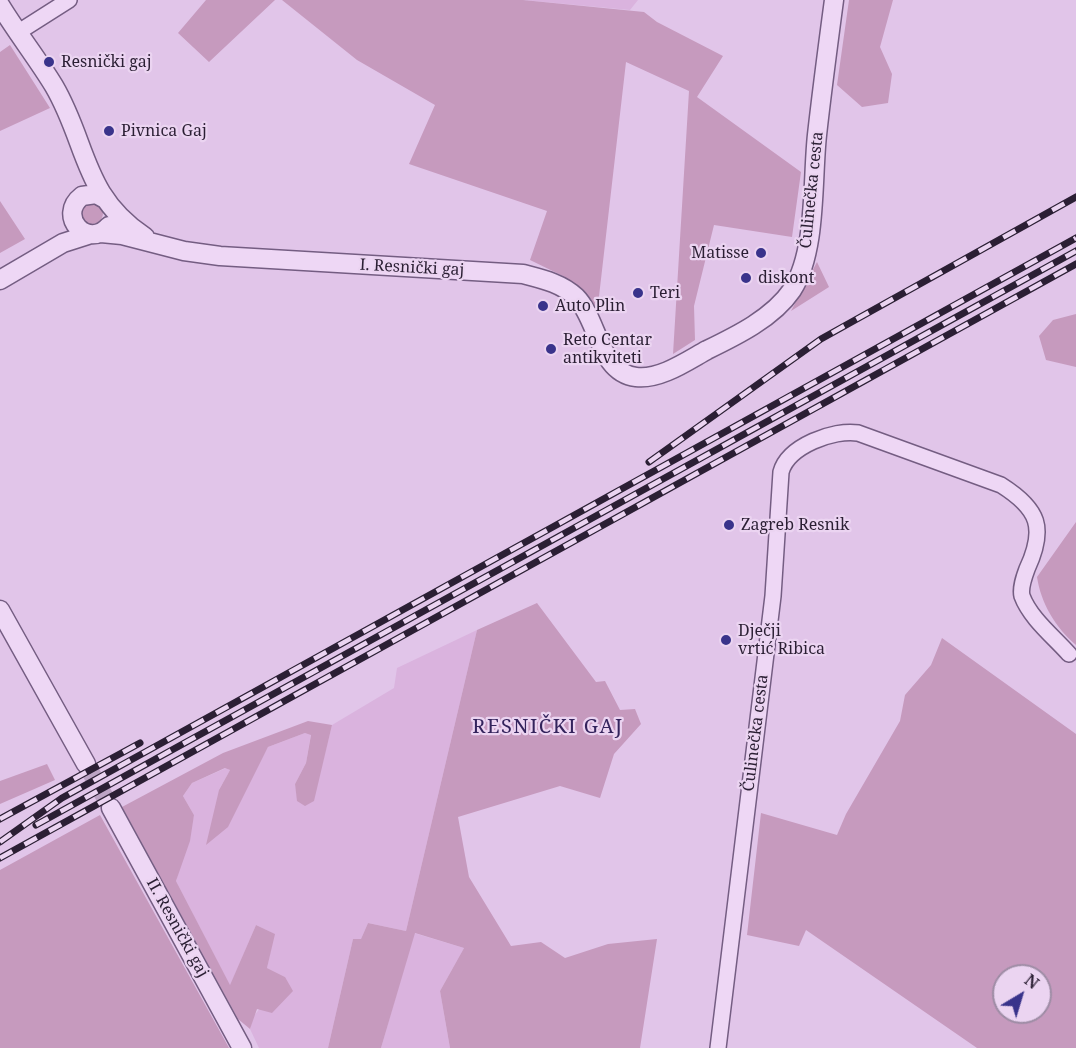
<!DOCTYPE html>
<meta charset="utf-8">
<style>
body{margin:0}
#map{position:relative;width:1076px;height:1048px;overflow:hidden;background:#e1c5e9;font-family:"Noto Serif",serif}
canvas{display:block}
.north{position:absolute;left:992px;top:964px;width:60px;height:60px;box-sizing:border-box;background:#ebd4f1;border:2px solid #9e8ca5;border-radius:50%;rotate:38deg;font-size:16px;font-weight:700;line-height:24px;text-align:center;color:#2b1f34}
.north::after{content:'';display:block;margin:auto;width:21px;height:27px;background:#39338b;clip-path:polygon(50% 0,100% 100%,50% 72%,0 100%)}
</style>
<div id="map">
<canvas width="1076" height="1048"></canvas>
<div class="north">N</div>
</div>
<script>
const ctx = document.querySelector('canvas').getContext('2d');
ctx.lineJoin = 'round';
function fillPath(path, color) { ctx.fillStyle = color; ctx.fill(path, 'evenodd'); }
function trace(path, color, width, dash) { ctx.strokeStyle = color; ctx.lineWidth = width; ctx.lineCap = dash ? 'butt' : 'round'; ctx.setLineDash(dash || []); ctx.stroke(path); }
function drawText(font, color, halo, rows, align = 'center') {
  ctx.font = font + ' "Noto Serif",serif'; ctx.lineWidth = 4.5; ctx.setLineDash([]); ctx.textBaseline = 'middle'; ctx.strokeStyle = halo; ctx.fillStyle = color; for (const [text, x, y, turn = 0] of rows) {
    ctx.save(); ctx.translate(x, y); ctx.rotate((+turn || 0) * Math.PI / 180); ctx.textAlign = isNaN(turn) ? turn : align; if (halo) ctx.strokeText(text, 0, 0); ctx.fillText(text, 0, 0); ctx.restore();
  }
}
const farmland = new Path2D(`
 M523 0H638L630 10Z
 M477 630 406 931 368 923 361 939H353L328 1048H259L250 1029 253 1017 285 977 267 968 274 934 256 925 230 986 176 881 194 815 183 796 192 783 226 768 230 770 219 790 254 772 268 747 305 733 311 734 306 763 295 784 298 801H313L332 725 394 688 397 668Z
 M414 933 464 948 440 991 450 1048H381Z`);
const green = new Path2D(`
 M206 0H275L209 62 178 33Z
 M282 0H523L644 12 657 22 723 56 697 97 801 172 792 237 714 225 694 306 695 340 673 354 689 91 626 62 598 305H590L565 277 530 260 547 211 409 164 435 105 357 60Z
 M849 0H893L880 47 892 74 888 103 862 107 837 85Z
 M10 45 50 108 0 131V52Z
 M0 201 25 239 0 253Z
 M81 213a11 11 0 1 1 22 0a11 11 0 1 1-22 0Z
 M817 262 829 287 791 311Z
 M1076 314V367L1046 360 1039 336 1053 320Z
 M1076 522V645C1055 627 1041 603 1037 577Z
 M537 603 596 682 605 681 620 710 635 709 641 724 614 754 600 798 560 786 458 817 469 877 511 946 541 942 565 958 608 944 657 939 640 1048H450L440 991 464 948 415 933 381 1048H328L353 939H361L368 923 406 931 477 630Z
 M942 638 1076 734V1048H977L806 930 799 946 747 935 761 813 837 835 846 814 900 721 905 695 931 665ZM1004 976H1040V1012H1004Z
 M308 721 332 725 314 801 305 806 297 801 295 784 306 763 311 735 305 733 268 747 228 827 206 845 219 790 230 770 225 768 192 783 183 796 194 815 190 841 176 881 230 985 256 925 275 934 267 968 285 977 293 991 272 1013 257 1009 250 1029 238 1019 122 807 223 753Z
 M47 764 55 780 0 804V781Z
 M100 815 228 1046 229 1048H0V870Z`);
const tertiaryTunnel = new Path2D(`
 M86 764 111 808`);
const minor = new Path2D(`
 M17 33 69 0
 M718 1048 773 596 781 472C788 446 834 429 858 433L1001 485C1039 509 1046 528 1027 569 1024 577 1020 588 1022 596 1030 618 1054 637 1069 654`);
const tertiary = new Path2D(`
 M0 5C17 33 37 58 54 86 88 144 82 195 145 237
 M105 199 96 194 82 196C56 216 88 250 109 226
 M101 233 122 235 184 251 220 256 523 274C542 279 561 283 576 297 598 319 599 373 636 377 660 380 687 361 707 350 736 336 773 318 792 290 817 251 812 181 817 135 822 90 828 45 834 0
 M0 280 63 243 88 235
 M0 610 86 764
 M111 808 242 1048`);
const rail = new Path2D(`
 M649 462 821 339 1076 197
 M0 819 140 743
 M36 825 1076 251
 M0 842 62 798 1076 238
 M0 858 1076 264`);
const markers = [
 [49,62,6,"#39338b"],
 [109,131,6,"#39338b"],
 [761,253,6,"#39338b"],
 [746,278,6,"#39338b"],
 [638,293,6,"#39338b"],
 [543,306,6,"#39338b"],
 [551,349,6,"#39338b"],
 [729,525,6,"#39338b"],
 [726,640,6,"#39338b"]
];
const poiNames = [
 ["Resnički gaj",61,62],
 ["Pivnica Gaj",121,131],
 ["Matisse",749,253,"right"],
 ["diskont",758,278],
 ["Teri",650,293],
 ["Auto Plin",555,306],
 ["Reto Centar",563,340],
 ["antikviteti",563,358],
 ["Zagreb Resnik",741,525],
 ["Dječji",738,631],
 ["vrtić Ribica",738,649]
];
const streetNames = [
 ["Čulinečka cesta",812,190,-84],
 ["I. Resnički gaj",412,268,3],
 ["Čulinečka cesta",756,733,-83],
 ["II. Resnički gaj",177,928,61]
];
const quarterNames = [
 ["RESNIČKI GAJ",548,727]
];
fillPath(farmland, '#dab3de');
fillPath(green, '#c69abe');
trace(tertiaryTunnel, '#bda4c5', 18, [18, 9]);
trace(minor, '#745d82', 18);
trace(tertiary, '#745d82', 21);
trace(minor, '#eed7f5', 15);
trace(tertiary, '#eed7f5', 18);
trace(rail, '#2b1f34', 7);
trace(rail, '#ebd4f1', 4.5, [14]);
for (const [x, y, r, color] of markers) { const dot = new Path2D(); dot.arc(x, y, r, 0, 2 * Math.PI); ctx.fillStyle = color; ctx.fill(dot); trace(dot, '#ebd4f1', 2); }
drawText('16px', '#2b1f34', '#ebd4f1', poiNames, 'left');
drawText('16px', '#2b1f34', '#ebd4f1', streetNames);
ctx.letterSpacing = '1.5px';
drawText('20px', '#33235c', '#ebd4f1', quarterNames);
ctx.letterSpacing = '0px';
</script>
